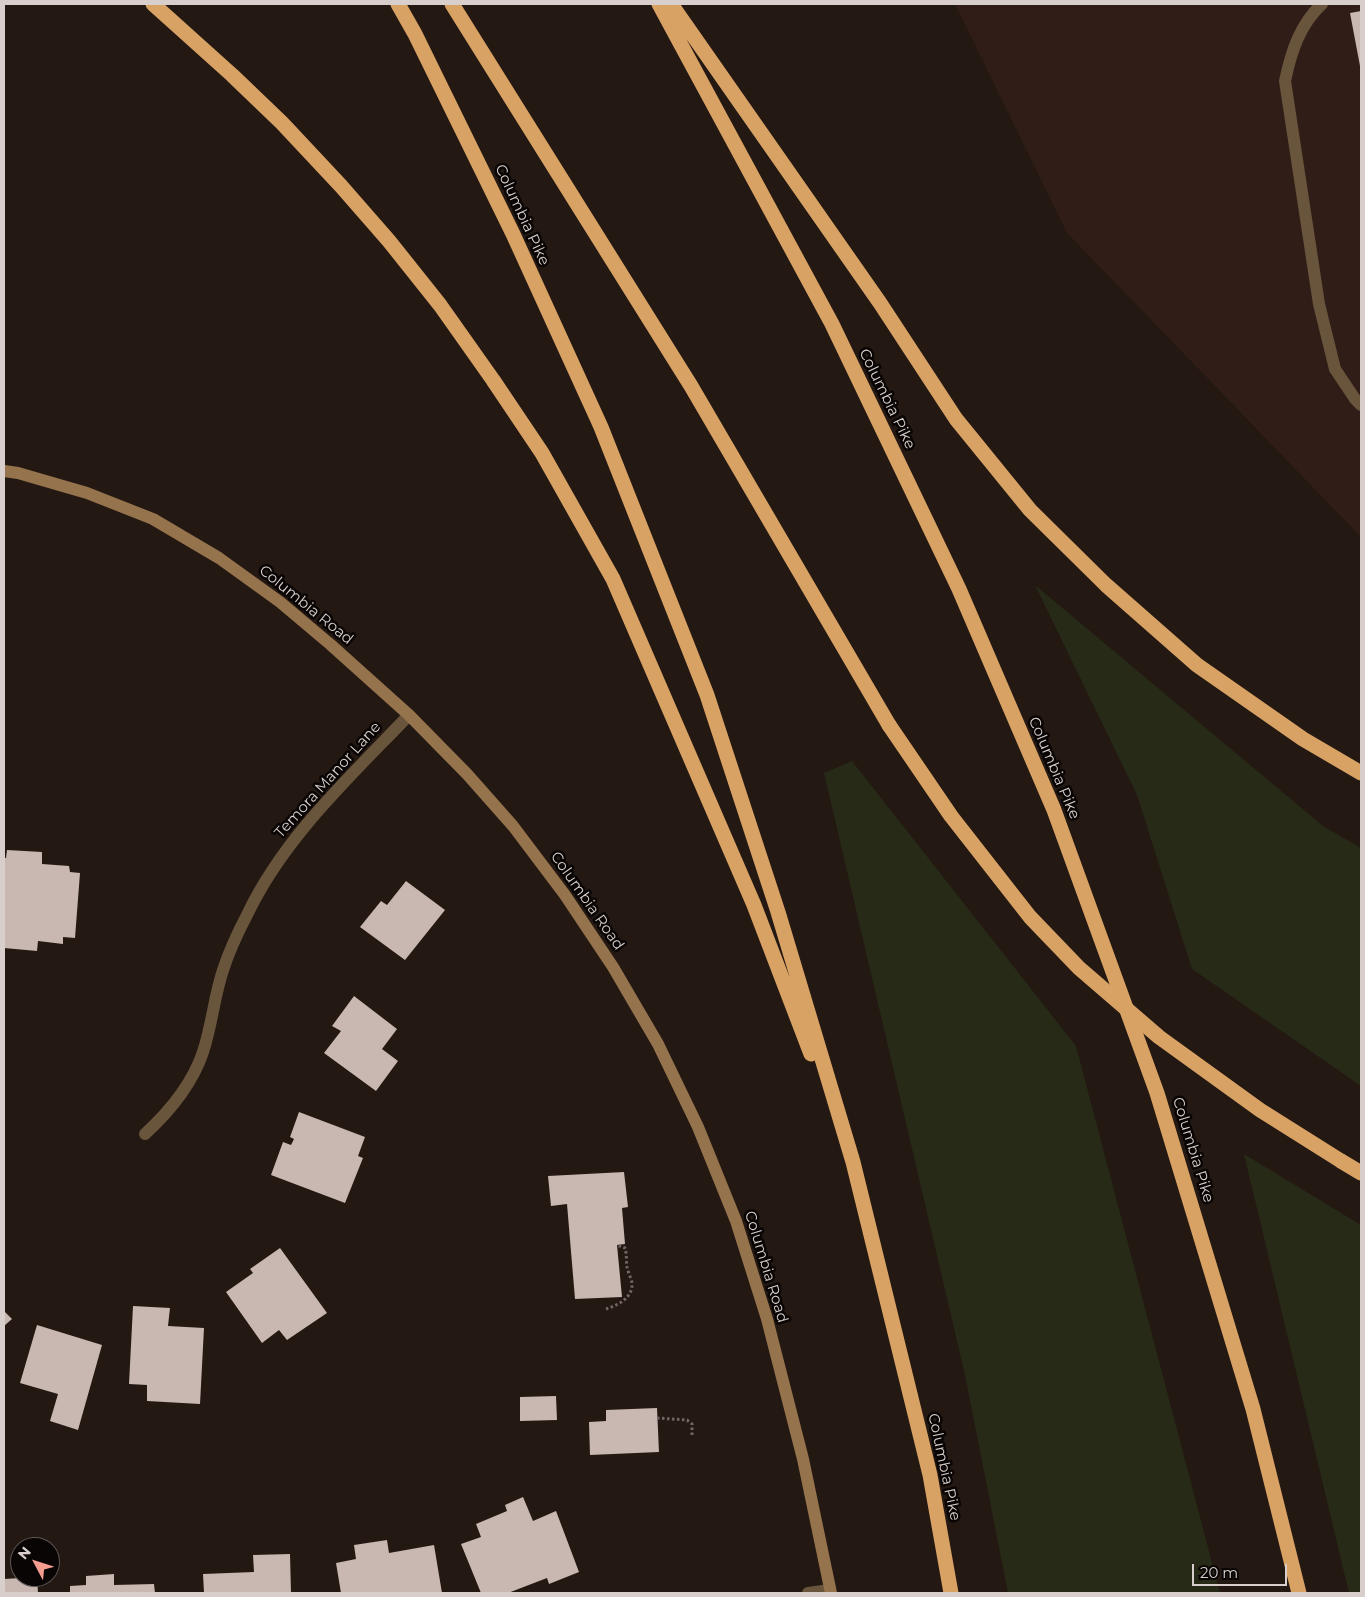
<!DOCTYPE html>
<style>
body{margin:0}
#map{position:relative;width:1365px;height:1597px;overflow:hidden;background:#241813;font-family:Montserrat,sans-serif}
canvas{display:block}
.frame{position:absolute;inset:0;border:5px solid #d8cfcc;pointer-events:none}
.north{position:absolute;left:10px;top:1537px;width:50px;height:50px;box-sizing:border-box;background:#090504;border:1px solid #5c5654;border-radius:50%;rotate:310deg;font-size:14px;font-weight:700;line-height:20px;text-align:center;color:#d8cfcc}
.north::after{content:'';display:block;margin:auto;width:18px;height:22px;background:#f59d8f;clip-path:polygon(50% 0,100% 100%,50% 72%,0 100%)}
.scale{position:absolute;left:1192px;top:1564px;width:95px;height:22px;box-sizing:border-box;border:2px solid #d8cfcc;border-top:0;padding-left:6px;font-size:15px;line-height:18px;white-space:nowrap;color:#d8cfcc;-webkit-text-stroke:4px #090504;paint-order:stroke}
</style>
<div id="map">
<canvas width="1365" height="1597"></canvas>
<div class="frame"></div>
<div class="north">N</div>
<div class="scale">20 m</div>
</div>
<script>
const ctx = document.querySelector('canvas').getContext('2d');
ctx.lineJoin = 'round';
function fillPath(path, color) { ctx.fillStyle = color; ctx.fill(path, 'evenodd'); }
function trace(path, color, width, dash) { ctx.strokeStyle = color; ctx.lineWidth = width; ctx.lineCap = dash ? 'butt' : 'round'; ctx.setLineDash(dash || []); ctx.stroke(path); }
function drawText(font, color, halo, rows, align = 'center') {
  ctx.font = font + ' Montserrat,sans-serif'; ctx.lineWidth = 5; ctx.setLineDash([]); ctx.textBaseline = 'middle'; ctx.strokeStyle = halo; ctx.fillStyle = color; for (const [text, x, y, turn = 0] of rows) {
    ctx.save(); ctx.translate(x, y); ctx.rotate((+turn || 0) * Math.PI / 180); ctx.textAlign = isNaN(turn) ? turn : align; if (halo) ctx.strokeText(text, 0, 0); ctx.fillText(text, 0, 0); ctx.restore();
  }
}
const built = new Path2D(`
 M955 4H1361V537L1067 233Z`);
const green = new Path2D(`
 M1035 585 1323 826 1361 848V1086L1192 969 1137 795Z
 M852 761 1076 1046 1220 1593H1008L965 1375 824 773Z
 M1244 1154 1361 1225V1593H1349Z`);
const building = new Path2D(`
 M1361 11V66H1360L1350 13Z
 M7 850 42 852V864L69 866 70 872 80 873 75 938 63 937V944L38 941 37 951 4 948V858H6Z
 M406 881 445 910 405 960 360 927 381 901 387 905Z
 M354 996 397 1029 382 1049 398 1061 376 1091 324 1053 341 1031 332 1026Z
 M299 1112 365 1137 358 1156 363 1158 345 1203 271 1175 283 1142 291 1145 294 1139 290 1137Z
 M624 1172 628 1207 622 1208 625 1244 617 1245 622 1297 575 1299 567 1204 551 1206 548 1176Z
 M280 1248 327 1313 287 1340 279 1330 262 1343 226 1292 253 1273 250 1269Z
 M133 1306 170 1308 168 1326 204 1328 200 1404 147 1401V1385L129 1384Z
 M4 1311 12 1319 4 1326Z
 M37 1325 102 1345 78 1430 50 1421 58 1394 20 1383Z
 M556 1396 557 1420 520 1421V1397Z
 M657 1408 659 1452 590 1455 589 1422 606 1421V1410Z
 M523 1497 533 1521 556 1511 579 1572 549 1584 547 1578 508 1593H481L461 1544 481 1537 476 1524 507 1511 505 1505Z
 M387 1540 389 1553 434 1545 442 1593H341L336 1563 356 1559 354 1545Z
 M290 1554 291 1593H204L203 1574 254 1572 253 1555Z
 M114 1574V1585L154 1584 155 1593H70V1586L86 1585V1576Z
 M37 1577 38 1593H4V1579Z`);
const path = new Path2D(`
 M606 1309C618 1305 633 1298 632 1283 631 1278 628 1272 627 1267 626 1261 627 1254 625 1248L617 1245
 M657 1418 687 1420 692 1424V1436`);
const lane = new Path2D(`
 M1322 4C1300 24 1291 52 1285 81L1319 304 1335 369 1355 399 1361 405`);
const street = new Path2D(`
 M145 1134C170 1111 192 1085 203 1052 212 1025 214 997 223 970 229 952 238 932 247 915 284 837 350 777 409 715
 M808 1593 830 1590`);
const secondary = new Path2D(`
 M4 471 18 473 87 493 153 519 219 558 280 602 331 645 409 715 467 774 513 826 565 895 613 967 658 1044 698 1127 736 1221 767 1319 803 1459 831 1593`);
const highway = new Path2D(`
 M153 4 232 75 282 123 341 186 389 241 440 305 493 380 542 453 613 579 754 905 811 1054
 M398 4 415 34 513 234 601 427 707 695 778 912 853 1162 930 1475 951 1593
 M452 4 691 386 889 725
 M659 4 832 324 959 589 1054 810 1157 1093 1253 1409 1299 1593
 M671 4 880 303 956 419 1030 510 1106 585 1197 665 1303 739 1361 773
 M1341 1161 1361 1173`);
const highwayBridge = new Path2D(`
 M889 725 951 816 1030 917 1079 968 1159 1037 1260 1110 1341 1161`);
const streetNames = [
 ["Columbia Pike",522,215,65],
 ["Columbia Pike",887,399,64],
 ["Columbia Road",306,605,39],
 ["Columbia Pike",1054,768,67],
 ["Temora Manor Lane",328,780,-48],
 ["Columbia Road",587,901,55],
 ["Columbia Pike",1193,1150,73],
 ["Columbia Road",766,1267,73],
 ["Columbia Pike",944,1467,78]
];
fillPath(built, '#301d17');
fillPath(green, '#262a17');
fillPath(building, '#c9b7b1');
trace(path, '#716662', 3, [2.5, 2.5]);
trace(lane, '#69543c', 12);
trace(street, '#69543c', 12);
trace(secondary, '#95734c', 12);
trace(highway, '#d8a264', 15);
trace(highwayBridge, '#d8a264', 15);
drawText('15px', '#d8cfcc', '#090504', streetNames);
</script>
